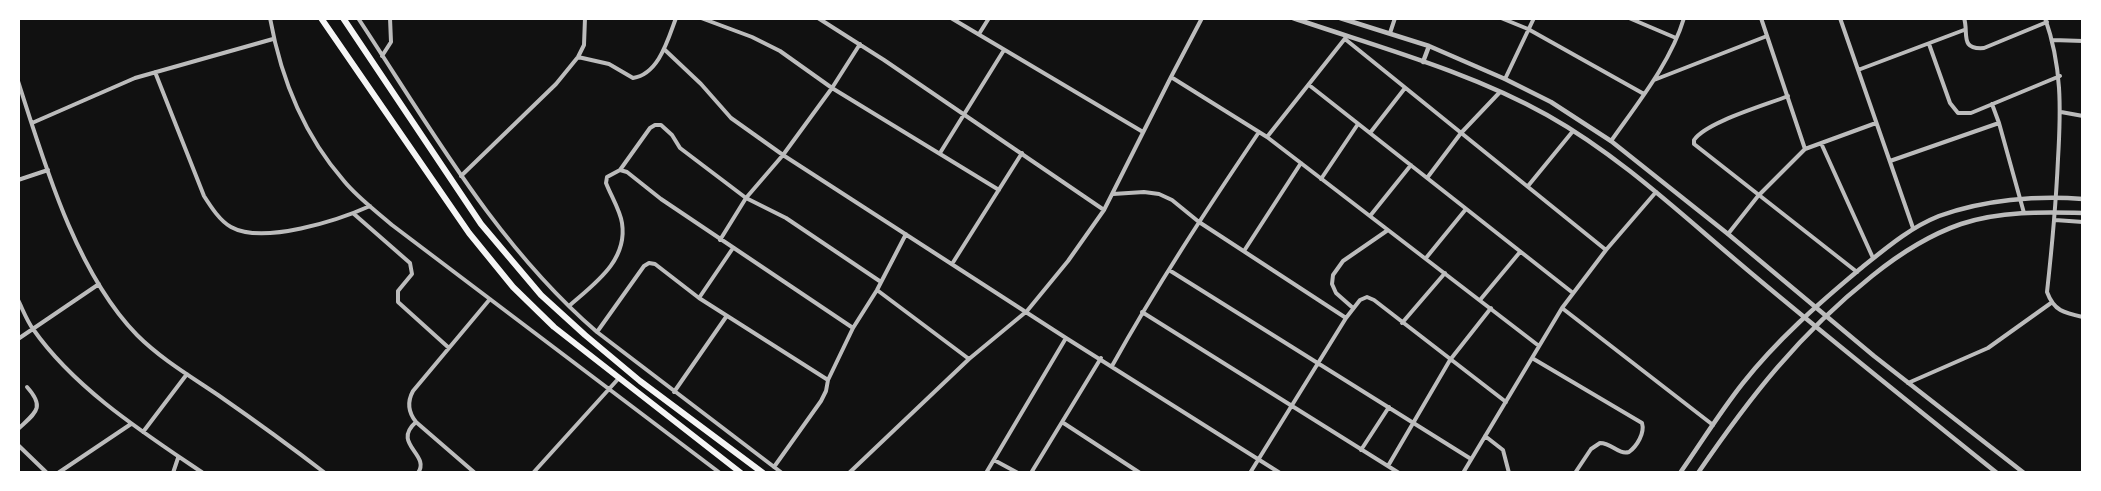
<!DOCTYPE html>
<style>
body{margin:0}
#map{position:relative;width:2101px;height:491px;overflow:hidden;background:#111;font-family:"Sofia Sans Condensed",sans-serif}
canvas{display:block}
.frame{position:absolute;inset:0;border:20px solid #fff;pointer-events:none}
</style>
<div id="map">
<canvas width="2101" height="491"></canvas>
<div class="frame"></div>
</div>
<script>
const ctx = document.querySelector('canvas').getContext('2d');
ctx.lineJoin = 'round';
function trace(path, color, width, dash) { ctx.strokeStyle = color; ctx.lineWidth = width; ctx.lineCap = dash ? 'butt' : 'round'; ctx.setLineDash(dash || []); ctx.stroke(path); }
const minor = new Path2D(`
 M270 18C281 79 303 134 344 181 358 198 376 211 392 225L720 473
 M358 18C430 127 496 245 597 332L782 473
 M701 18 752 37 780 51 832 88 999 190
 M818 18 884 60 1104 210
 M951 18 1143 132
 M1501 18 1528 29 1644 94
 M1629 18 1676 38
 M1761 18 1805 149
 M1840 18 1913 228
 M1964 18C1969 33 1959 50 1984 48L2047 22
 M2045 18C2062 66 2061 109 2058 159 2056 203 2052 247 2047 292 2054 311 2064 313 2083 317
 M1390 33 1395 18
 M979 34 989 18
 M1347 36 1267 137 1539 346
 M1345 39 1606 250
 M2053 40 2083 41
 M1929 44 1950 103 1958 113H1971L2060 76
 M665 50 701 84 731 118 783 155 1066 338 1280 473
 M382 56 391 42 390 18
 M578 57 609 64 633 78C659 74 668 39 676 18
 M1858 70 1964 30
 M155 72 204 196C211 207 220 221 231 227 263 245 339 220 370 206
 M1171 77 1202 18
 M1505 79 1534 18
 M1654 80 1767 36
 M18 81C44 162 76 273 137 335 161 359 190 376 218 395 254 420 290 446 325 473
 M1309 85 1573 293
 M1788 96C1766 105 1706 122 1694 140V144L1857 272
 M1992 104 1999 123 2024 213
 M2061 112 2083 116
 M32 123 135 78 273 39
 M1370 133 1405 88
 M1611 141C1637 104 1671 62 1684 18
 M1821 143 1873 258
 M940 153 1004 50
 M1890 161 1999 123
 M620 170 650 128 655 125H661L672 135 680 148 746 198 786 218 881 282
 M461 176 556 84 578 57 584 45 585 18
 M1427 178 1461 133 1500 92
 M1321 179 1358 124
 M18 180 48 170
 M1528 186 1573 131
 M1113 194 1144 192 1159 194 1172 200 1199 222 1346 318
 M354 214 410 263 412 274 398 291V302L449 348
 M1370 216 1411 165
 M2055 220 2083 222
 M1728 234 1758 196 1805 149 1876 123
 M720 240 746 198 783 155 832 88 860 44
 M1244 251 1301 163
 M1426 258 1466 209
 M952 264 1022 153
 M1169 270 1471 459
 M877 290 969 359
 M699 298 733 248
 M18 300C23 310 27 321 33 329 75 389 144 433 203 473
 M1480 300 1520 252
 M569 306C594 284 628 261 622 223 620 210 611 196 606 183L607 177 620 170 627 172 661 199 853 328
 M1353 308 1336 293 1332 284 1333 275 1343 261 1388 230
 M1562 308 1713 425
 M1142 312 1399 473
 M1402 323 1445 273
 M597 332 644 266 649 263 655 264 699 298 828 380
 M18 339 99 284
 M1532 358 1642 423C1645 433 1637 446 1629 452 1618 455 1612 443 1600 443L1591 449 1575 473
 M1112 366C1157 285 1207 209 1259 132
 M1908 383 1988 348 2051 303
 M674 392 726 317
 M416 422C391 444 431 454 418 473
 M1062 422 1140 473
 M18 429C35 413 46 408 27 387
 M143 432 187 374
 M1485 436 1503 450 1509 473
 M18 445 47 473
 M1361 450 1389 407
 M994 460 1018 473
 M1388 466 1450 360 1491 308
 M774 467 821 401 826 391 828 380 853 328 877 290 906 234
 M58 473 131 424
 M173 473 178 458
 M475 473 416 422C408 412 407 402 413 391L490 299
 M533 473 619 378
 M849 473 969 359 1027 311 1068 261 1104 210 1171 77 1267 137
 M986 473 1066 338
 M1031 473 1101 358
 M1250 473 1346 318 1360 300 1367 297 1374 300 1506 402
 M1463 473 1562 308 1606 250 1656 192`);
const tertiary = new Path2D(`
 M1293 18C1378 47 1468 71 1547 115 1622 157 1685 218 1751 273 1832 341 1915 407 1997 473
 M1340 18 1429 46 1505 79 1551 102 1611 141 1728 234 1874 356 2024 473
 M1423 62 1429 46
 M1680 473C1701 443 1720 412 1743 383 1777 340 1818 304 1860 269 1885 249 1909 228 1939 216 1983 200 2037 195 2083 199
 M1698 473C1750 397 1799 334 1872 276 1898 255 1929 235 1961 224 2000 211 2042 212 2083 213`);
const trunk = new Path2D(`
 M321 18 469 233 513 287 554 327 741 473
 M343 18 481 224 541 295 585 335 640 381 763 473`);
trace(minor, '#bcbcbc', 4);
trace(tertiary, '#bcbcbc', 4.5);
trace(trunk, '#f5f5f5', 6);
</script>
